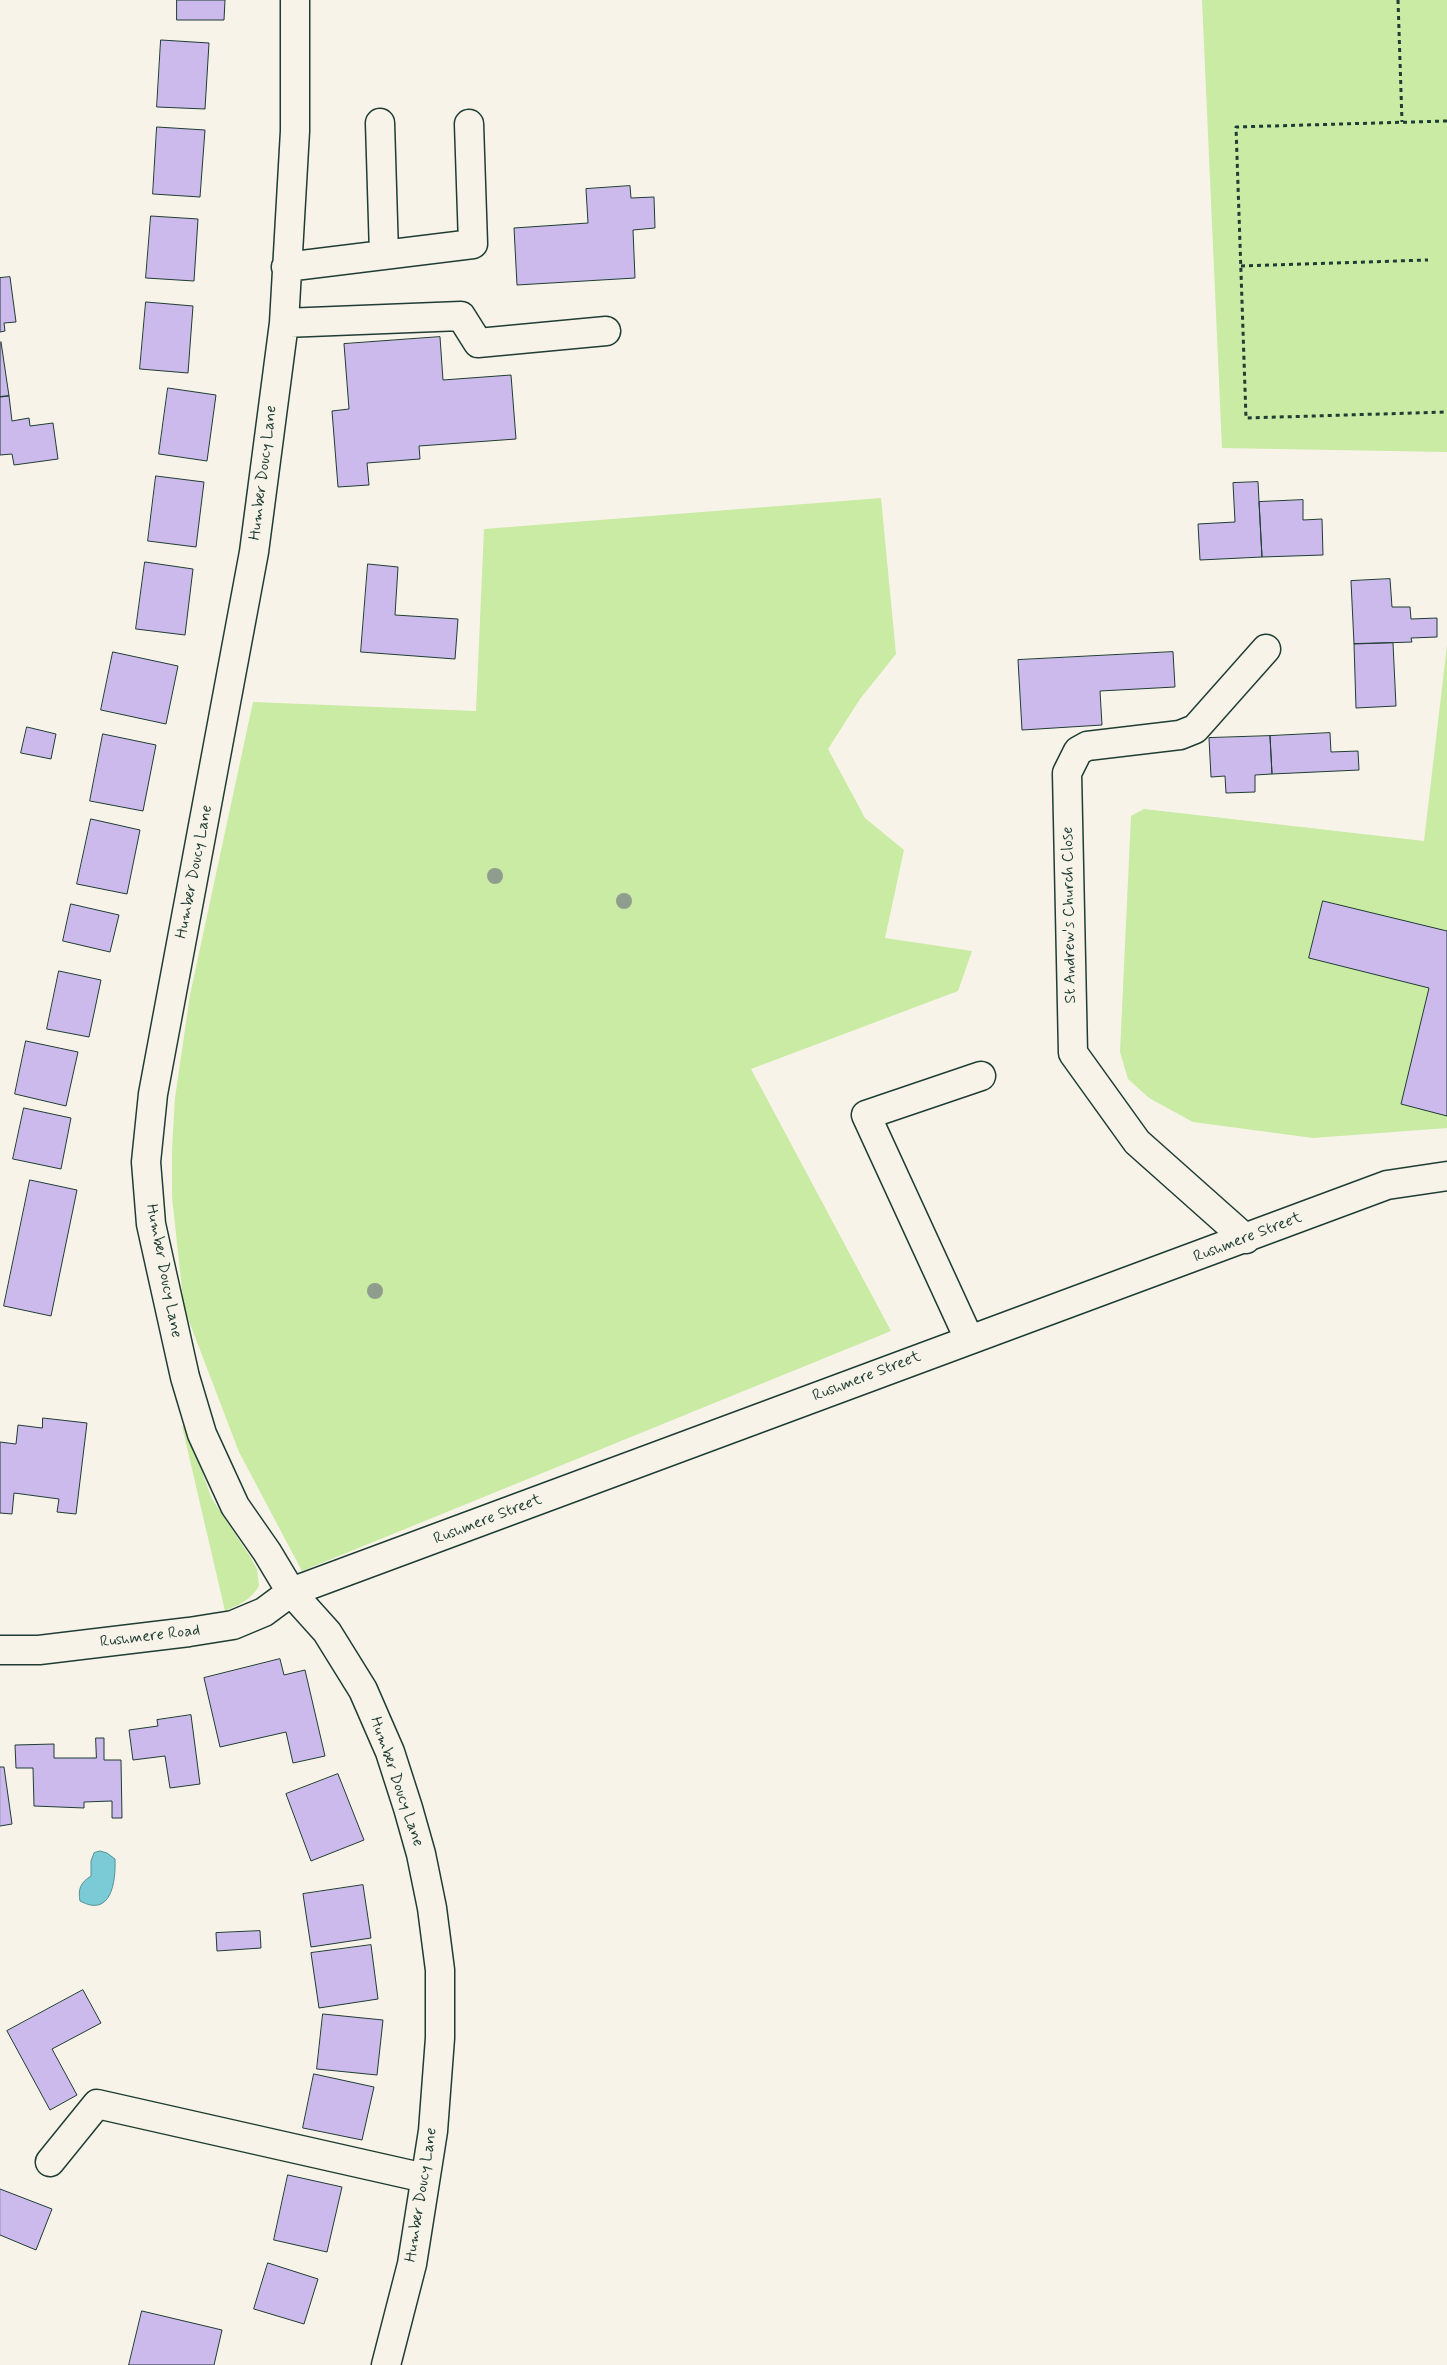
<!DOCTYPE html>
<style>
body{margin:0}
canvas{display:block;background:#f7f3e8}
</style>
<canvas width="1447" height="2365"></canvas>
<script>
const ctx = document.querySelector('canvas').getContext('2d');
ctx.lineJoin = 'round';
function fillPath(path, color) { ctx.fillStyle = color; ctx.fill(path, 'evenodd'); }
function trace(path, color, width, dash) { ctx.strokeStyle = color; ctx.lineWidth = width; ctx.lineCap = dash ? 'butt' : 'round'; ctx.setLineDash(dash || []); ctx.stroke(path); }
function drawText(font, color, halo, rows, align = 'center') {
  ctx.font = font + ' Mynerve,sans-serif'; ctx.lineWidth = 5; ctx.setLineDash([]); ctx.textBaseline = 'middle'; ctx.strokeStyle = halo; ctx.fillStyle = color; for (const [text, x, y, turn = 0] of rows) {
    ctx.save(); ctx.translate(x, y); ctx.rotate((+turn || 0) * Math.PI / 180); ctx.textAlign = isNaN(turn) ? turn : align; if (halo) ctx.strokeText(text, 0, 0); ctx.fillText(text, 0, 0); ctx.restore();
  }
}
const green = new Path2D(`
 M1202 0H1447V452L1222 448Z
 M881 498 896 654 860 699 828 749 865 818 904 850 885 938 972 951 958 991 751 1069 891 1331 302 1571 239 1452 184 1308 172 1197V1149L175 1098 190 995 253 702 476 711 484 529Z
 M1447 645V1128L1313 1138 1193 1122 1149 1098 1128 1079 1120 1052 1131 816 1144 809 1424 841Z
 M182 1426 185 1427 212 1499 251 1558 257 1569 259 1586C251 1600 240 1604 225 1611Z`);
const water = new Path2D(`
 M100 1851 107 1853 115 1859C116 1882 111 1918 80 1901 78 1889 80 1883 91 1876V1861L94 1853Z`);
const building = new Path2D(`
 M177 0H225L224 20H177Z
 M161 40 209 43 205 109 157 107Z
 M157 127 205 130 200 197 153 194Z
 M630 186 631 198 654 197 655 228 633 230 635 278 517 285 514 228 588 223 586 189Z
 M151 216 198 219 194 281 146 278Z
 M10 277 16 322 4 323 5 331 0 332V278Z
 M146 302 193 306 188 373 140 369Z
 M440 337 443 380 511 375 516 439 419 446 420 459 367 463 369 485 338 487 332 411 349 409 344 344Z
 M1 342 9 396 0 397V343Z
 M168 388 216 395 207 461 159 454Z
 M9 396 12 421 29 418 30 426 53 423 58 459 14 465 12 454 0 455V397Z
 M156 476 204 482 196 547 148 541Z
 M1258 482 1262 557 1200 560 1198 524 1235 522 1233 483Z
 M1303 500V520L1322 519 1323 555 1262 557 1259 502Z
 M145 562 193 569 185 635 136 629Z
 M368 564 398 567 395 615 458 619 455 659 361 652Z
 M1390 579 1392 607H1410L1411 619 1437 618V637L1411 638 1412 642 1354 644 1351 581Z
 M1393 643 1396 706 1356 708 1354 644Z
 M113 652 178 666 166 724 101 710Z
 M1173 652 1175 687 1100 691 1102 725 1022 730 1018 660Z
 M27 727 56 734 51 759 21 753Z
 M1330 733 1331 752 1358 751 1359 770 1272 774 1270 736Z
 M103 734 156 745 143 811 90 801Z
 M1270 736 1272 774 1255 775V792L1226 793 1225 776 1211 777 1209 738Z
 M91 819 140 830 127 894 77 884Z
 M1323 901 1447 931V1116L1401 1104 1429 988 1309 958Z
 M71 904 119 915 110 952 63 941Z
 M59 971 101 980 89 1037 47 1029Z
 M26 1041 78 1052 66 1106 15 1094Z
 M24 1108 71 1118 61 1169 13 1159Z
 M30 1180 77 1190 51 1316 4 1306Z
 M43 1418 87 1423 76 1514 57 1512 59 1499 14 1493 12 1514 0 1513V1442L16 1444 18 1425 42 1428Z
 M280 1659 284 1675 305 1670 325 1756 293 1763 286 1732 220 1747 204 1678Z
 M191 1715 200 1784 170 1788 165 1756 133 1760 129 1730 158 1726 157 1720Z
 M96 1738H104V1760H121L122 1818H112V1801L84 1802V1808L34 1806 33 1768H16L15 1745 54 1744V1758H96Z
 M0 1767H4L12 1824 0 1826Z
 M338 1774 364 1840 311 1861 286 1794Z
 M363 1885 371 1938 311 1947 303 1894Z
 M260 1931 261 1948 217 1951 216 1933Z
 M371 1945 378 1999 319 2008 311 1953Z
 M83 1990 101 2023 52 2049 77 2095 50 2110 7 2031Z
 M323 2014 383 2020 377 2075 317 2069Z
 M314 2074 374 2087 362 2140 303 2128Z
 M288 2175 342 2187 327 2252 274 2240Z
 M0 2189 52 2209 36 2250 0 2235Z
 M268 2263 318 2279 304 2324 254 2309Z
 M142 2311 222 2330 214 2365H129Z`);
const path = new Path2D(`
 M1398 0 1402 122
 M1447 121 1236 127 1246 418 1447 412
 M1241 266 1428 260`);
const minor = new Path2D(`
 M295 0V131L284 323 254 552 153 1094 146 1162 151 1224 185 1377 202 1434 235 1506 267 1552 291 1592 327 1632 363 1690 390 1752 408 1808 421 1854 432 1908 440 1970V2038L433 2131 412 2264 386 2365
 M380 123 384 254
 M286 267 473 244 469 124
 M284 323 461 316 478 343 606 331
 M1246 1239 1137 1142 1073 1053 1067 773 1078 751 1087 746 1180 735 1195 729 1266 649
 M969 1339 866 1115 981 1076
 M0 1650H39L189 1632 233 1625 264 1612 291 1592 1387 1185 1447 1176
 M50 2162 97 2104 425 2178`);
const trees = [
 [495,876],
 [624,901],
 [375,1291]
];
const streetNames = [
 ["Humber Doucy Lane",264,473,-83],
 ["Humber Doucy Lane",195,872,-79],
 ["St Andrew's Church Close",1070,915,-91],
 ["Rushmere Street",1248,1238,-21],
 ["Humber Doucy Lane",163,1271,79],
 ["Rushmere Street",867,1377,-21],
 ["Rushmere Street",488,1520,-21],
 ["Rushmere Road",150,1637,-7],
 ["Humber Doucy Lane",396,1782,71],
 ["Humber Doucy Lane",422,2195,-81]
];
fillPath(green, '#caeba4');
fillPath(water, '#7bcbd6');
trace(water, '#569295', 1);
fillPath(building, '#cbbaeb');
trace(building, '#1f3d34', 1);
trace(minor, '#1f3d34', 31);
trace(path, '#1f3d34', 3, [4, 4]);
trace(minor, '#f7f3e8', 28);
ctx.fillStyle = '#8e9d8e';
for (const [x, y] of trees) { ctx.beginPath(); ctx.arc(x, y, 8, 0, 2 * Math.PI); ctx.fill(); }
drawText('16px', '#1f3d34', '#f7f3e8', streetNames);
</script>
